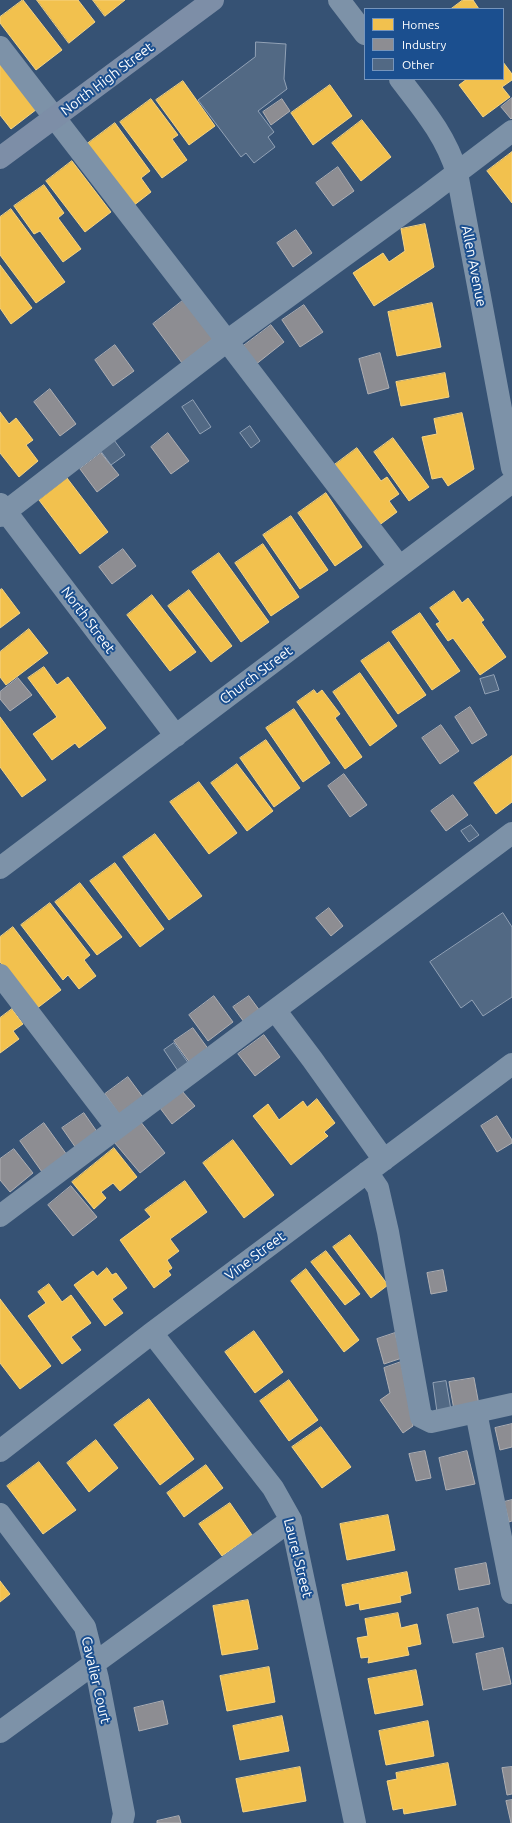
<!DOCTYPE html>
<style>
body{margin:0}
#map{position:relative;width:512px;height:1823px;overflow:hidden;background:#365274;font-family:Ubuntu,sans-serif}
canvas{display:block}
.legend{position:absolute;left:364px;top:8px;width:140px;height:72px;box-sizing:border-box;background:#1b4f8f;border:1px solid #7695bc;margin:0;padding:5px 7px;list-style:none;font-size:12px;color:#fff}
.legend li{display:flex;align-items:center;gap:8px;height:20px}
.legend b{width:20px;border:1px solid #7695bc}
</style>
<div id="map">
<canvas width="512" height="1823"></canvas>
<ul class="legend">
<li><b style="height:11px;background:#f2c14e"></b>Homes</li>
<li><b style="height:11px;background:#8d8d92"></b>Industry</li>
<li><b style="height:11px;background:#526984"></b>Other</li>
</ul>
</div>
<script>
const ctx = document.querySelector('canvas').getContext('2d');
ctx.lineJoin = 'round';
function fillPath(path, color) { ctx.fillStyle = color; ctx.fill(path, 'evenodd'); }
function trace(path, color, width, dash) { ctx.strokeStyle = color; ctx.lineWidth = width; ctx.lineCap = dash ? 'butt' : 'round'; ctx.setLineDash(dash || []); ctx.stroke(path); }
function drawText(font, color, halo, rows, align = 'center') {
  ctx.font = font + ' Ubuntu,sans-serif'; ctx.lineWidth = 4; ctx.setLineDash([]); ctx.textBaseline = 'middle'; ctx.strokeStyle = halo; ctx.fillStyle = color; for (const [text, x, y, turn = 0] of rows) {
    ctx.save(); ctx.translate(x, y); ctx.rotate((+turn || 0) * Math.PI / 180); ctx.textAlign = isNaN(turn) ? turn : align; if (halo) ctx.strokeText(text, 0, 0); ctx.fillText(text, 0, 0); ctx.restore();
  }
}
const homes = new Path2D(`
 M23 0 62 50 36 70 0 23V17Z
 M37 0H78L95 22 69 43Z
 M93 0H125L105 16Z
 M463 0H473L479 9H451Z
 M0 61 37 109 11 129 0 115Z
 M503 62 512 74V80L502 87 510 97 483 117 459 85 467 79H503Z
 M183 81 215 126 189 145 156 100Z
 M330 85 352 116 313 145 291 113Z
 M151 99 178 135 172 139 187 160 162 178 120 122Z
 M362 120 391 157 361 181 332 143Z
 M115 123 150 171 141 178 151 192 133 206 87 144Z
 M512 152V203L487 171Z
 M72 161 111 212 85 232 46 181Z
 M44 185 64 213 58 218 81 249 63 262 40 231 34 234 14 206Z
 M11 209 65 282 36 303 0 255V217Z
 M425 224 434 267 374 306 353 273 383 253 389 262 405 251 401 229Z
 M0 265 32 308 11 324 0 308Z
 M432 303 441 347 397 356 388 312Z
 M445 373 449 397 401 406 396 382Z
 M0 412 9 424 16 418 33 440 26 445 38 461 19 477 0 453Z
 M462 413 474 469 448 486 442 477 432 479 422 437 437 434 434 419Z
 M393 438 429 487 409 501 374 452Z
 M357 448 381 481 387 477 399 494 389 501 397 512 378 526 333 466Z
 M67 478 108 532 80 554 39 500Z
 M326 493 362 547 335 566 298 513Z
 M291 516 328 570 300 589 263 535Z
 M263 544 299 597 271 616 235 563Z
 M219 553 269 622 241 642 192 572Z
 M2 589 20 613 0 628V590Z
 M189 590 232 646 211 662 168 606Z
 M454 591 462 603 468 598 484 620 481 622 506 657 480 675 453 638 448 641 436 624 440 622 430 608Z
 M152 595 196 652 170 671 127 615Z
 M420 613 460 671 432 690 392 632Z
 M29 629 48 653 6 685 0 677V652Z
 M389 642 426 695 398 714 361 661Z
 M44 667 57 685 68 677 106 728 79 748 75 743 52 760 33 734 57 717 28 678Z
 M360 673 397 726 370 746 333 692Z
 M314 690 317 694 322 690 340 714 335 718 362 757 345 769 297 702Z
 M294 709 330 763 303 782 266 728Z
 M0 717 46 780 22 797 0 767Z
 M266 740 300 788 274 807 240 758Z
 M512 756V802L496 814 474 783Z
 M237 764 273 811 247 831 211 783Z
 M199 782 237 833 209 854 170 802Z
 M155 834 202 896 169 920 123 857Z
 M115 863 164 929 140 947 90 881Z
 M80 883 122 937 97 955 55 902Z
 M50 903 90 955 84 960 96 976 79 989 68 975 63 980 21 925Z
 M13 927 61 990 36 1009 0 962V937Z
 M12 1009 23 1024 13 1031 19 1039 0 1053V1018Z
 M317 1099 335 1123 324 1132 328 1136 291 1165 253 1116 268 1104 279 1120 303 1101 307 1107Z
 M233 1140 274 1195 244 1218 203 1163Z
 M114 1148 137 1177 120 1191 113 1183 101 1192 106 1198 94 1209 72 1182Z
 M185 1181 207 1212 170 1239 179 1251 167 1260 172 1268 168 1271 171 1275 154 1288 120 1240 151 1217 145 1210Z
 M350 1235 388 1285 371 1298 333 1247Z
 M326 1251 360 1294 345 1305 311 1262Z
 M107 1268 112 1275 116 1273 127 1288 112 1299 123 1313 105 1326 74 1285 93 1271 97 1276Z
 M306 1269 359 1340 344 1352 291 1281Z
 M49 1284 62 1302 71 1295 91 1323 71 1337 81 1350 62 1364 28 1316 46 1303 38 1292Z
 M0 1299 51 1366 20 1389 0 1363Z
 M254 1331 283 1372 255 1393 225 1352Z
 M289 1380 318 1420 289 1441 260 1401Z
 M149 1399 194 1459 160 1485 114 1425Z
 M321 1427 351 1467 322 1488 292 1447Z
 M96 1440 118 1468 89 1492 67 1463Z
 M39 1462 76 1510 43 1534 7 1486Z
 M206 1465 223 1488 184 1517 167 1493Z
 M230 1503 252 1535 222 1556 199 1524Z
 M388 1515 395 1550 347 1560 340 1524Z
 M407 1572 411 1593 400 1596 401 1602 360 1610 359 1603 346 1606 342 1585Z
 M0 1581 10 1594 0 1602Z
 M248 1600 258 1649 222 1655 213 1606Z
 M398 1613 401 1628 417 1624 421 1644 407 1647 409 1655 368 1663 369 1657 361 1658 357 1638 368 1636 365 1619Z
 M269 1667 275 1702 227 1711 220 1676Z
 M416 1670 423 1705 375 1714 368 1679Z
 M282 1716 289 1751 240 1760 233 1726Z
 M428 1721 434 1756 386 1765 379 1731Z
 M448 1763 456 1805 404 1814 403 1808 393 1810 387 1781 397 1779 396 1773Z
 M300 1767 306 1801 243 1812 236 1779Z`);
const industry = new Path2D(`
 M512 98V118L511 119 501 107Z
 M282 99 290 111 271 125 263 112Z
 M338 167 354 191 333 206 316 183Z
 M296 230 312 253 293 267 277 243Z
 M185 299 214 338 182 363 153 324Z
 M304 305 323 332 300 347 282 320Z
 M271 325 284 342 255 365 242 347Z
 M115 345 134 371 113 386 95 360Z
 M380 353 389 388 368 394 359 359Z
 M50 389 76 424 60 436 34 402Z
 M168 433 189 461 171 474 151 447Z
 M101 453 119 475 97 492 80 469Z
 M123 549 136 566 112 584 99 567Z
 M18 678 32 695 10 711 0 699V692Z
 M470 707 487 735 472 744 455 717Z
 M441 725 459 751 440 764 422 738Z
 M344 774 367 805 350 817 328 786Z
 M453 795 468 815 446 831 431 811Z
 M329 908 343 926 331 936 316 918Z
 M214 996 233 1022 208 1041 189 1015Z
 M249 996 260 1011 244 1022 233 1007Z
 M193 1028 209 1050 190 1063 174 1041Z
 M264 1035 280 1057 255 1076 238 1054Z
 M128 1077 145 1100 121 1117 105 1094Z
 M182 1091 195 1106 172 1124 160 1108Z
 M84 1113 100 1136 78 1151 62 1128Z
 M497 1116 512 1140V1143L497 1152 481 1126Z
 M140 1121 165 1153 140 1173 114 1142Z
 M44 1123 67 1155 42 1172 20 1141Z
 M14 1149 33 1173 10 1192 0 1180V1159Z
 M71 1186 97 1217 73 1236 48 1205Z
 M443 1270 447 1291 431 1294 427 1273Z
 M395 1333 402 1358 384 1364 377 1339Z
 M401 1362 413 1426 403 1433 380 1400 390 1393 384 1368Z
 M474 1378 479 1405 454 1410 449 1382Z
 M512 1424V1447L500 1450 495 1428Z
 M425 1451 431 1478 416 1481 409 1454Z
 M467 1451 475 1484 446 1490 439 1458Z
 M512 1500V1521L509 1522 504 1502Z
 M486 1563 490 1584 459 1590 455 1569Z
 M478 1608 484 1637 453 1643 447 1615Z
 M503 1648 511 1684 483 1690 476 1654Z
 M163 1701 168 1724 139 1731 134 1708Z
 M512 1767V1794L507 1795 502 1768Z
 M512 1800V1823H511L506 1801Z
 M179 1816 181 1823H157V1821Z`);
const building = new Path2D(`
 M256 42 286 44 284 79 287 89 258 111 274 132 268 137 275 147 254 163 246 153 241 157 198 100 255 57Z
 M193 400 211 427 200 434 182 407Z
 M250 426 260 441 251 448 240 433Z
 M114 440 125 455 111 465 100 450Z
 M494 675 499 690 485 694 480 679Z
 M471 825 479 835 469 842 461 831Z
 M503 913 512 927V997L483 1016 472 1000 461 1008 430 962Z
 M174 1043 189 1064 178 1071 164 1050Z
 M446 1381 451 1410 437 1412 433 1383Z`);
const minor = new Path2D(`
 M339 0 365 34
 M0 47 227 341 425 197 512 131
 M400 79C423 109 446 136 457 173L512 468
 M0 504 176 736
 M0 516 227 341 399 566
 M0 868 512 482
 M0 975 117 1128 512 833
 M275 1010 312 1059 384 1160
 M367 1172 378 1188 388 1232 421 1417 431 1422 476 1412
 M0 1216 117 1128
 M152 1333 273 1488 291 1520 355 1823
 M512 1404 476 1412 512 1593
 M0 1451 152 1333 512 1064
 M0 1514 85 1627 98 1679 124 1814 122 1823
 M0 1732 291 1520`);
const major = new Path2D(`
 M0 158 213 0`);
const streetNames = [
 ["North High Street",107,79,-37],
 ["Allen Avenue",474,266,79],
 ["North Street",88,620,53],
 ["Church Street",256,675,-37],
 ["Vine Street",255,1256,-37],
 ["Laurel Street",298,1558,76],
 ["Cavalier Court",96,1680,77]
];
fillPath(homes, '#f2c14e');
trace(homes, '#f6d483', 1);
fillPath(industry, '#8d8d92');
trace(industry, '#afafb3', 1);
fillPath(building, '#526984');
trace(building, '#92a2b6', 1);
trace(minor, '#7d92a8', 22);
trace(major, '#7d8ea7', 22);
drawText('14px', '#fff', '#1b4f8f', streetNames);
</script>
